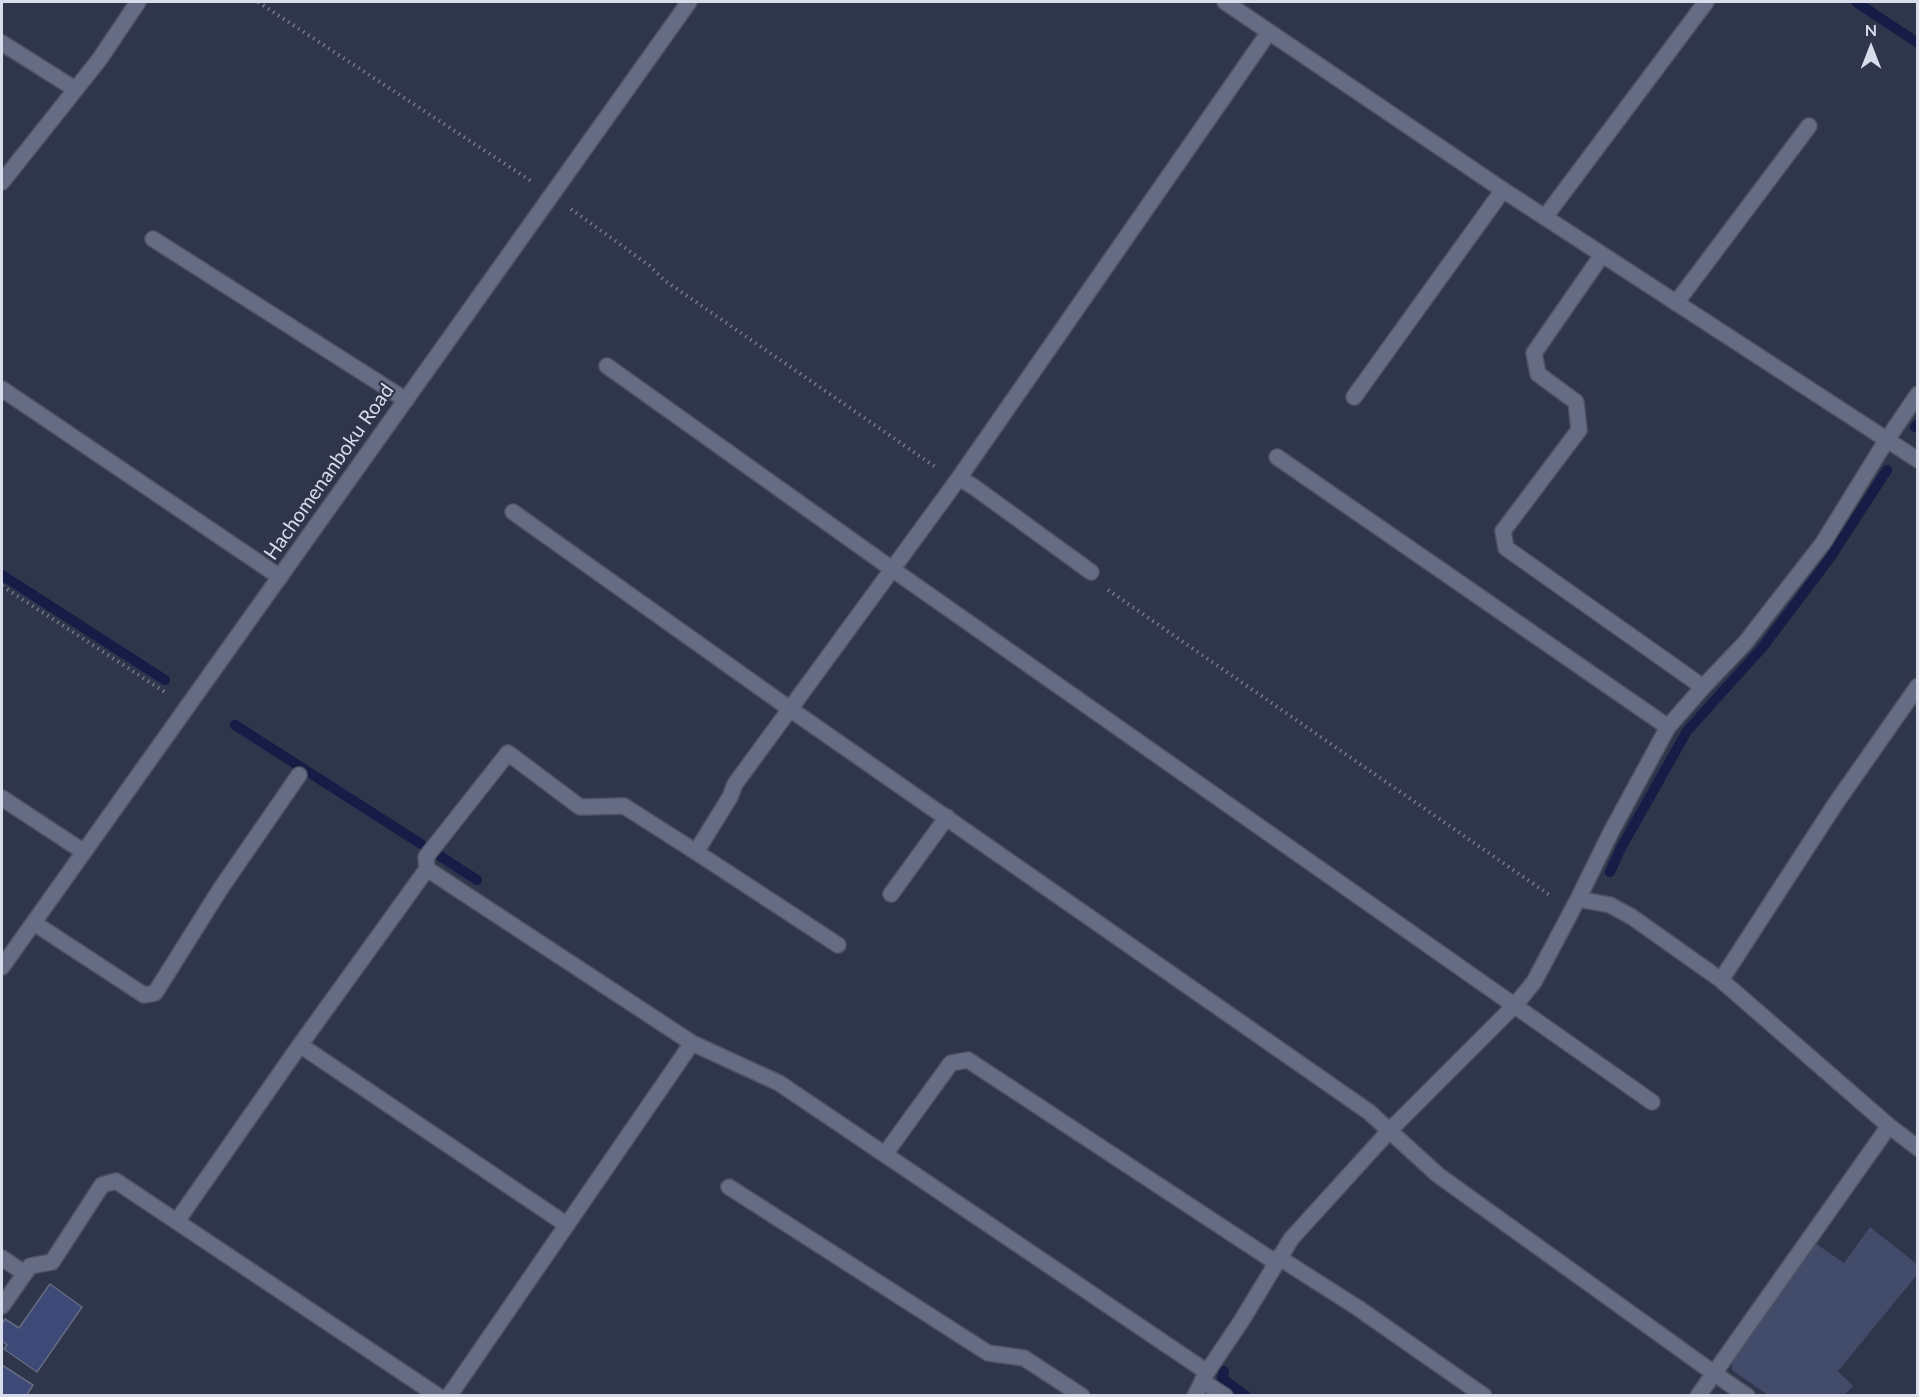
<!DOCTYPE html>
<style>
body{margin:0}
#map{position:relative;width:1919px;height:1397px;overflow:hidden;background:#2f354b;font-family:Lato,sans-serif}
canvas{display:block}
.frame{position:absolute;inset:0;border:3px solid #d9ddeb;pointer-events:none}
.north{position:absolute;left:1841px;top:18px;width:60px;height:60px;-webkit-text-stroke:4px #2f354b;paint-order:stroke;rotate:0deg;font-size:16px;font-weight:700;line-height:24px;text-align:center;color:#d9ddeb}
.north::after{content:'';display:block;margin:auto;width:21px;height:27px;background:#d9ddeb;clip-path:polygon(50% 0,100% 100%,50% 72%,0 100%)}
</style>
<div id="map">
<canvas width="1919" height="1397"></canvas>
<div class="frame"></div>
<div class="north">N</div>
</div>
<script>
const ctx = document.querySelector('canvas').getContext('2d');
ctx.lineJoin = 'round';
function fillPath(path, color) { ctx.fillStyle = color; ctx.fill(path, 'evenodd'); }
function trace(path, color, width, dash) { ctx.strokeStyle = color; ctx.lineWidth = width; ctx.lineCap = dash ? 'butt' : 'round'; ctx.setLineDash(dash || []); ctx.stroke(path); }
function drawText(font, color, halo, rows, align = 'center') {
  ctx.font = font + ' Lato,sans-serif'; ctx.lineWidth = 4.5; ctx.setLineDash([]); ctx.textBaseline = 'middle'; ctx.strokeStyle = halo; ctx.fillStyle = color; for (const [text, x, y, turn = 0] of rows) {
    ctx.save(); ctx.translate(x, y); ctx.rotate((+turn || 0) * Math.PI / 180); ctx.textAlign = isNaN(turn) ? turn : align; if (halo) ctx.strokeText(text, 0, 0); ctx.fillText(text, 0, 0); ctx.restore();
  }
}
const green = new Path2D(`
 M1870 1227 1917 1264V1275L1838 1371 1853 1386 1844 1395H1768L1732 1370V1353L1815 1243 1844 1263Z`);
const stream = new Path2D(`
 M1856 2 1918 43
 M1915 427 1918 424
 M2 575 165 680
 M235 725 421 844
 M440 856 477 880
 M1610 872 1621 848 1687 731 1762 648 1830 558 1887 470
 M1224 1371 1222 1378 1246 1396`);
const building = new Path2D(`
 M50 1284 82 1307 37 1372 4 1349 7 1345 2 1341V1324L5 1319 19 1328Z
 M2 1365 33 1385 26 1396H2Z`);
const path = new Path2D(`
 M258 2 531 181
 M571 209 650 266 664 280 937 468
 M2 586 168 694
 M1108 590 1551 896`);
const minor = new Path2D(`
 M1269 32 959 478 790 709 1369 1112 1438 1175 1715 1374 1747 1396
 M2 43 75 89
 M2 182 99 60 138 2
 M1545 217 1706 2
 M153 239 406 400
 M1602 255 1534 353 1538 374 1576 402 1579 430 1503 531 1506 548 1703 687
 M1676 303 1809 126
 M607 366 892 569 1652 1102
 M2 389 280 577
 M1354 397 1503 190
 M1277 457 1668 727
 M959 478 974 487 1091 572
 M513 512 790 709 735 784 730 797 696 852 838 945
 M2 798 84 852
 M427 869 692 1043 779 1083 1207 1372
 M891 894 947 817
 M1578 899 1610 905 1632 917 1721 980 1889 1126 1918 1148
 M34 923 144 995 155 993 221 888 299 775
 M1721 980 1836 803 1918 686
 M300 1045 567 1225
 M885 1154 951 1063 968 1060 1275 1262
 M729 1187 988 1353 1024 1358 1082 1396
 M177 1221 300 1045 427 869 426 857 508 753 580 807 624 806 696 852
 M1278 1257 1358 1308 1484 1396
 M2 1258 24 1273
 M2 1306 30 1266 52 1262 102 1185 116 1181 438 1396
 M1202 1381 1225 1396
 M449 1396 692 1043
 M1195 1396 1207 1372 1242 1320 1291 1239 1390 1130 1515 1005 1534 982 1578 899 1611 832 1668 727 1703 687 1745 643 1823 543 1886 441 1918 394
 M1698 1396 1889 1126`);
const tertiary = new Path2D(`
 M1225 2 1503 190 1918 460
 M2 967 689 2`);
const streetNames = [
 ["Hachomenanboku Road",329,472,-55]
];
fillPath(green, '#424b6a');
trace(stream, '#151c46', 10);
fillPath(building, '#3d4977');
trace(building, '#646b83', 1.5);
trace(minor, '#4e5364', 18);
trace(tertiary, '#4e5364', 18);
trace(path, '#747a8c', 4, [1.5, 4.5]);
trace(minor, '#656c84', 15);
trace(tertiary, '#656c84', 15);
drawText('20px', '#d9ddeb', '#2f354b', streetNames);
</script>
